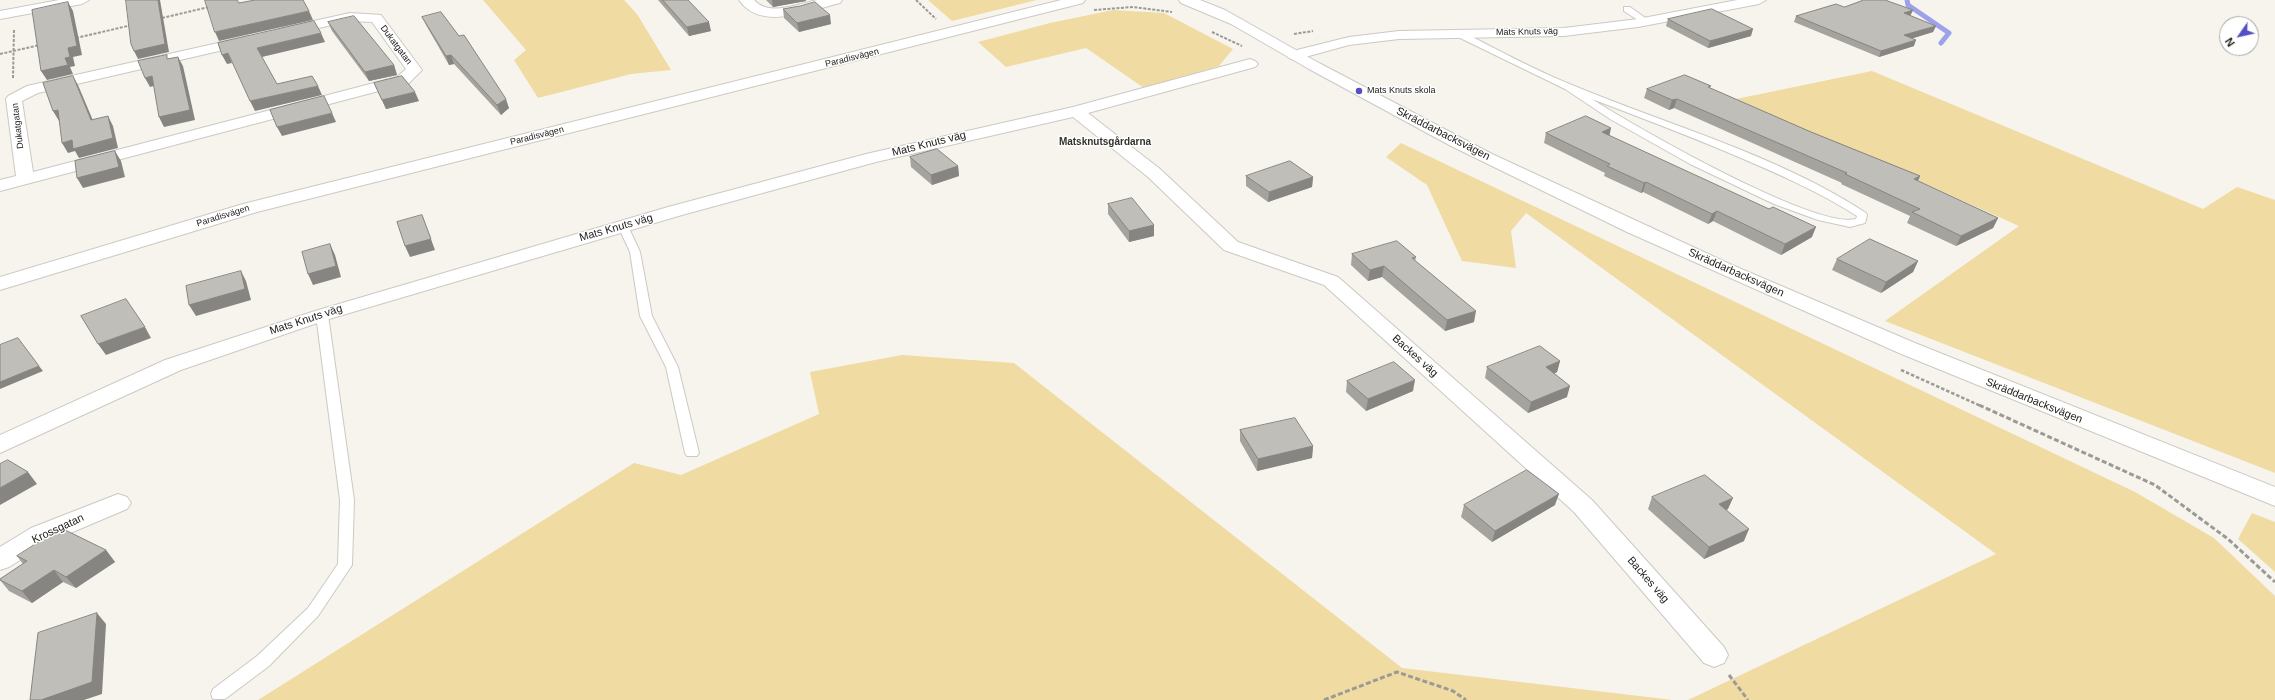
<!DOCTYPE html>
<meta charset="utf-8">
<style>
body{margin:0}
#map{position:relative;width:2275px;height:700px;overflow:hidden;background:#f7f4ee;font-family:Arial,sans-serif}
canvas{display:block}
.north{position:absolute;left:2219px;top:16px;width:40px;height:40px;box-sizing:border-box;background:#fff;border:1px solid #a7a6a5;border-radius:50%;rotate:236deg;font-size:11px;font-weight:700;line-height:16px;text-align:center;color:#22211f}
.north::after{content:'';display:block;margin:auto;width:14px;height:18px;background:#544fc6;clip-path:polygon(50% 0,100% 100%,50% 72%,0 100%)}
</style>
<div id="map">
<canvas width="2275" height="700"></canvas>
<div class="north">N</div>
</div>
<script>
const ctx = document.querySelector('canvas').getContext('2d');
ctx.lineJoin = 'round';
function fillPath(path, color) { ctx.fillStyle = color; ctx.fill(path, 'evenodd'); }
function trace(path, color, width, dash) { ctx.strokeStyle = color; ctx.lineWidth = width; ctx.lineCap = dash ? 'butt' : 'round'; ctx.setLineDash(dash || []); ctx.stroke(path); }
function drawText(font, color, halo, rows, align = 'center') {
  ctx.font = font + ' Arial,sans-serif'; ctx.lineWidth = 3; ctx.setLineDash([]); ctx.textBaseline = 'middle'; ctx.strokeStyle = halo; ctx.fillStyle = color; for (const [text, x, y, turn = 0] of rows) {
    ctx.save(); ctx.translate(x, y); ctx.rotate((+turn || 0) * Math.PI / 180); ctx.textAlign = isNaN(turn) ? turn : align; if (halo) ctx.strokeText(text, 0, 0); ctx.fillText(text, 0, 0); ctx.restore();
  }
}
const green = new Path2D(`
 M483 0H624L637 14 671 70 631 74 538 98 514 60 526 50Z
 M928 0H1037L952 21Z
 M1113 10 1164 13 1233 49 1219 66 1144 88 1086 48 1006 67 978 42 1050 23Z
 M1872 71 2203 209 2237 187 2275 200V473L1885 321 2019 226 1736 99Z
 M1401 143 2135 492 2214 538 2275 596V700H1688L1996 554 1526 213 1511 231 1516 268 1462 261 1427 185 1386 157Z
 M902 355 1014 363 1402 668 1673 700H258L634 463 681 475 819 414 810 372Z
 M2252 513 2275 522V572L2238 539Z`);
const stream = new Path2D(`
 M1907 0 1908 5 1949 33 1941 43`);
const pathFar2 = new Path2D(`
 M916 0 936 19
 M1094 10 1133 7 1172 12
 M162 18 209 7
 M1212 32 1242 46
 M1294 34 1313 31
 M76 38 132 25
 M0 54 40 45
 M13 78 14 29`);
const pathFar1 = new Path2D(`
 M1901 370 1981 406`);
const path = new Path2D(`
 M1979 405 2155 485 2228 539 2275 582
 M1729 675 1748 700
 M1324 700 1397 672 1453 691 1466 700`);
const service = new Path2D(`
 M1624 7H1630L1651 22 1644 24 1624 11Z
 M1454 31H1460C1497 49 1534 70 1572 85 1670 126 1776 154 1866 213L1867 215 1865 223 1850 227 1818 220 1774 204 1690 164 1610 119 1565 89 1454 35ZM1592 99C1639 117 1687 135 1734 155 1776 173 1818 191 1857 216L1856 219C1815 230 1632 125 1592 99Z
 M623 223 628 226 640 252 652 316 678 367 699 453 697 456H687L685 453 666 367 640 316 630 252 618 226Z
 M322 312 328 315 354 500 352 565 318 616 269 666 225 699H213L211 694 213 689 257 656 308 608 338 564 340 500 316 315Z`);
const minor = new Path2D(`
 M59 0H89L82 4 0 19V11Z
 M739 0H754C769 17 798 4 817 0 825 0 834 0 842 0L840 3C810 10 761 32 739 0Z
 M1737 0H1766L1759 4 1638 27 1564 36 1399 39 1349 45 1294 60 1289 58 1286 55 1289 52 1349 37 1399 31 1564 28 1638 19Z
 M350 13 381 15 422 70 409 83 0 191V180L16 176 6 99 8 96 27 86 249 36 256 40 249 44 38 93 22 101 33 172 397 77 406 69 372 22 350 21 287 35 280 31 282 28Z
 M1250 59 1255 61 1258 64 1255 67 1088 113 1160 169 1238 242 1338 277 1592 500 1724 647 1728 655 1724 663 1714 667 1704 663 1574 512 1324 285 1224 250 1148 177 1073 117 876 162 682 215 329 319 181 370 0 453V435L165 360 315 311 668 207 866 154 1073 107Z
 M118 494 127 497 131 503 127 509 49 542 9 567 0 570V547L31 528Z`);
const tertiary = new Path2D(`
 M1061 0H1085L1083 3 257 212 0 290V277L243 204Z
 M1179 0H1200L1225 10 1319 63 1492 154 1732 265 1915 343 2275 487V506L1899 353 1627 232 1451 146 1309 69 1231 24 1181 3Z`);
const wall = new Path2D(`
 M658 0H688L711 31 689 36Z
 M766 0H806V1L773 7Z
 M1844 7 1913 10 1910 16 1936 26 1933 32 1912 38 1914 46 1879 57 1794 22 1796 16Z
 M783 9 831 24 799 32 784 18Z
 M422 17 459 36 509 108 501 115 454 64 449 65 426 25Z
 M1668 19 1751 36 1708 48 1666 26Z
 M328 22 394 65 397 75 369 81 332 31Z
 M374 83 419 101 386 109Z
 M1710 88 1811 132 1920 176 1918 181 1998 218 1993 228 1956 246 1907 223 1910 216 1841 184 1842 183 1674 108 1669 110 1644 98 1647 89Z
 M1546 133 1609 136 1812 237 1781 255 1713 221 1708 224 1643 192 1641 193 1604 176 1605 173 1544 143Z
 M910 157 958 166 959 176 932 185 911 167Z
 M1246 176 1313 177 1312 187 1268 202 1246 186Z
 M1108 204 1154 225V236L1129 242 1108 214Z
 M1352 254 1416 257 1415 261 1474 322 1445 331 1382 277 1368 281 1351 265Z
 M1837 259 1918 261 1913 272 1881 293 1832 270Z
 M1560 361 1557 372 1554 374 1567 397 1528 413 1485 378 1487 367Z
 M1347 381 1413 391 1366 411 1346 392Z
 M1240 430 1313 446 1312 458 1257 471 1240 441Z
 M1652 497 1728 509 1726 510 1744 541 1704 559 1648 509Z
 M1464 505H1555L1492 542 1461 517Z
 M106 550 115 562 76 588 63 582 32 603 9 591 0 580V579L23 564 17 556Z`);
const shadedWall = new Path2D(`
 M158 0H160L169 52 138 59 134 51Z
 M772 0H806V1L773 7Z
 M68 2 73 11 82 55 73 57 75 66 70 67 73 74 47 80 41 71 65 58 68 48Z
 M1913 10 1910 16 1904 13Z
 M309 11 313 20 219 41 215 32Z
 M830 15 831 24 799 32 797 23Z
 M709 22 711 31 689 36 687 27Z
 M1936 26 1933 32 1901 42 1904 35Z
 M1753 29 1751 36 1708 48 1710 41Z
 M321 33 325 42 262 57 257 48Z
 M1916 40 1914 46 1879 57 1881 51Z
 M228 53 232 63 227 64 222 55Z
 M451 55 454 64 449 65 446 56Z
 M178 57 183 66 195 120 164 127 159 117Z
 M394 65 397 75 369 81 365 72Z
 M73 76 78 85 97 130 91 120Z
 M152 76 157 85 150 87 145 78Z
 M318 86 322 95 255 111 250 101Z
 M415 92 419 101 386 109 382 100Z
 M506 99 509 108 501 115 497 105Z
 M1677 99 1674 108 1669 110 1672 100Z
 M58 110 64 120 59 121 53 111Z
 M332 113 336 122 282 136 277 127Z
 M108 116 113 126 118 148 79 158 75 151 68 153 62 143 72 140Z
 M1611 128 1609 138 1602 132Z
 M115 151 121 161 125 177 83 188 77 178Z
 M958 166 959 176 932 185 931 175Z
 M1920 176 1915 187 1914 179Z
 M1313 177 1312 187 1268 202 1269 192Z
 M1646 182 1643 192 1641 193 1644 183Z
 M1717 211 1713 221 1708 224 1712 214Z
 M422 215 435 250 410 257 405 246Z
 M1998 218 1993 228 1956 246 1961 236Z
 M1154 225V236L1129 242V231Z
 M1816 227 1812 237 1781 255 1785 244Z
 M330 244 335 255 341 277 313 285 308 274Z
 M1918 261 1913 272 1881 293 1886 282Z
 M1384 266 1382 277 1368 281 1370 270Z
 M241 271 246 281 251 300 196 316 189 305Z
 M1476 311 1474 322 1445 331 1447 320Z
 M145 327 151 338 106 355 98 344Z
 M1560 361 1557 372 1543 378 1546 367Z
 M39 366 43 371 0 389V382Z
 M1415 380 1413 391 1366 411 1368 399Z
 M1570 386 1567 397 1528 413 1531 402Z
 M1313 446 1312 458 1257 471 1258 459Z
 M28 472 37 484 0 505V488Z
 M1559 494 1555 505 1492 542 1495 531Z
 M1733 498 1728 509 1714 515 1719 504Z
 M1749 529 1744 541 1704 559 1709 547Z
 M106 550 115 562 76 588 66 577Z
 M54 570 63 582 32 603 22 591Z
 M97 613 106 624 102 694 84 700H41Z`);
const building = new Path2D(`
 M126 0H158L165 44 134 51 131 44Z
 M205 0H237L239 3 255 0H303L309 11 215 32Z
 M663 0H688L709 22 687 27Z
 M1864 0H1885L1913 10 1904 13 1936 26 1904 35 1916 40 1881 51 1796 16 1836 4 1844 7Z
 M68 2 77 46 68 48 70 57 65 58 68 65 41 71 32 10Z
 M815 2 830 15 797 23 783 9 800 6Z
 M1712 9 1753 29 1710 41 1668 19Z
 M441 12 459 36 464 35 506 99 497 105 451 55 446 56 422 17Z
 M354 16 394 65 365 72 328 22Z
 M314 21 321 33 257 48 277 84 312 76 318 86 250 101 228 53 222 55 218 43Z
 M167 55V59L178 57 190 110 159 117 152 76 145 78 138 61Z
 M1685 75 1711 86 1708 87 1811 132 1920 176 1914 179 1998 218 1961 236 1912 212 1920 209 1845 174 1847 173 1677 99 1672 100 1647 89Z
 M73 76 91 120 108 116 113 138 73 149 72 140 62 143 58 110 53 111 43 83Z
 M402 76 415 92 382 100 374 83Z
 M324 96 332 113 277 127 270 110Z
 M1586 116 1611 128 1602 132 1769 209 1773 207 1816 227 1785 244 1717 211 1712 214 1646 182 1644 183 1607 166 1610 164 1546 133Z
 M937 149 958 166 931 175 910 157Z
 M115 151 119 167 77 178 75 161Z
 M1290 161 1313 177 1269 192 1246 176Z
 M1132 198 1154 225 1129 231 1108 204Z
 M422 215 431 239 405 246 397 222Z
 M1870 239 1918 261 1886 282 1837 259Z
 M1397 241 1416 257 1412 258 1476 311 1447 320 1384 266 1370 270 1352 254Z
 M330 244 336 266 308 274 302 252Z
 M241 271 245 289 189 305 186 286Z
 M126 299 145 327 98 344 81 316Z
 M18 338 39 366 0 382V345Z
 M1540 346 1560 361 1546 367 1570 386 1531 402 1487 367Z
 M1394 362 1415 380 1368 399 1347 381Z
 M1295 418 1313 446 1258 459 1240 430Z
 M8 460 28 472 0 488V464Z
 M1527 470 1559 494 1495 531 1464 505Z
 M1705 475 1733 498 1719 504 1749 529 1709 547 1652 497Z
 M61 528 106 550 66 577 54 570 22 591 0 580V579L27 561 17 556Z
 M97 613 92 682 41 700H30L38 633Z`);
const markers = [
 [1359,91,4,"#544fc6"]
];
const farStreetnames = [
 ["Mats Knuts väg",1527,32,-1],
 ["Dukatgatan",396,45,53],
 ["Paradisvägen",852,58,-14],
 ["Dukatgatan",18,126,-97],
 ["Paradisvägen",537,136,-14],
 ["Paradisvägen",223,216,-17]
];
const farPoinames = [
 ["Mats Knuts skola",1367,91]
];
const farNeighbourhoodnames = [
 ["Matsknutsgårdarna",1105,142]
];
const streetNames = [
 ["Skräddarbacksvägen",1443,134,27],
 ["Mats Knuts väg",929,144,-14],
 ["Mats Knuts väg",616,228,-16],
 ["Skräddarbacksvägen",1736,273,24],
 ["Mats Knuts väg",306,320,-18],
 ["Backes väg",1415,356,42],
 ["Skräddarbacksvägen",2034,401,22],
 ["Krossgatan",58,529,-25],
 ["Backes väg",1648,580,49]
];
fillPath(green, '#f0dba2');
trace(stream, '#9ba2eb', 5);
trace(service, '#cbc9c3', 2);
trace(minor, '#cbc9c3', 2);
trace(tertiary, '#cbc9c3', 2);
trace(pathFar2, '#9c9a96', 2, [3, 1.5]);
trace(pathFar1, '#9c9a96', 2.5, [3.5, 2]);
trace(path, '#9c9a96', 3, [5, 2.5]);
fillPath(service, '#fff');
fillPath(minor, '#fff');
fillPath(tertiary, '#fff');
fillPath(wall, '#a5a39e');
fillPath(shadedWall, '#868581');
fillPath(building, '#c0beb8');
trace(building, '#868581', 1);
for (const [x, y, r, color] of markers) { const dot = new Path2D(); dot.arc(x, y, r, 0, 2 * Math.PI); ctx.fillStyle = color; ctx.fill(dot); trace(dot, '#fff', 1.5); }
drawText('9px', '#22211f', '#fff', farStreetnames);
drawText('9px', '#22211f', '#fff', farPoinames, 'left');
drawText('bold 10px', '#33312c', '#fff', farNeighbourhoodnames);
drawText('11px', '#22211f', '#fff', streetNames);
</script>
